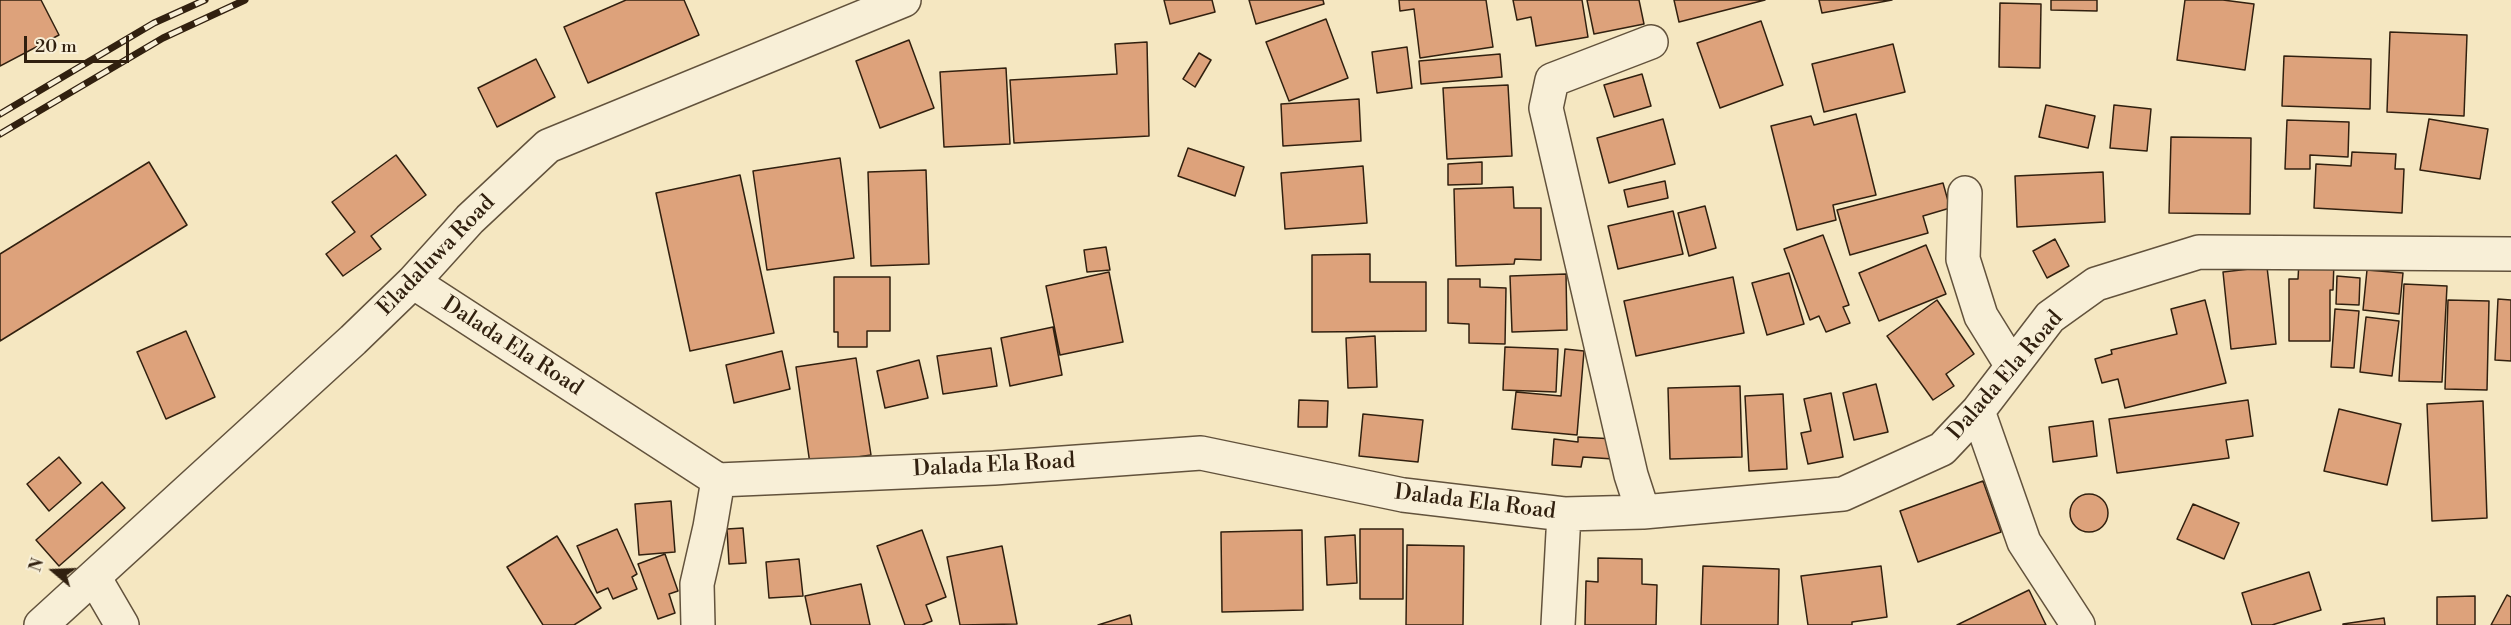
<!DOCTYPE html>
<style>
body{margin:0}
#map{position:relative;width:2511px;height:625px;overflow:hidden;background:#f5e7c1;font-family:"Libre Bodoni",serif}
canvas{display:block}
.north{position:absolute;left:24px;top:541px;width:60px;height:60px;-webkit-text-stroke:4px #f8efd7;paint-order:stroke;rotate:289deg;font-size:16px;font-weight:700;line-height:24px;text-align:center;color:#31200f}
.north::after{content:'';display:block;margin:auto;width:21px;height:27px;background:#31200f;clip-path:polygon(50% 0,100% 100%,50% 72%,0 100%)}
.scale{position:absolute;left:24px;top:36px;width:105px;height:27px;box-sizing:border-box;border:3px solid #31200f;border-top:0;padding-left:8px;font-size:18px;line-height:21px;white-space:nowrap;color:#31200f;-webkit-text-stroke:4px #f8efd7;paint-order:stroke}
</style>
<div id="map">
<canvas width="2511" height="625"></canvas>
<div class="north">N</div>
<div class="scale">20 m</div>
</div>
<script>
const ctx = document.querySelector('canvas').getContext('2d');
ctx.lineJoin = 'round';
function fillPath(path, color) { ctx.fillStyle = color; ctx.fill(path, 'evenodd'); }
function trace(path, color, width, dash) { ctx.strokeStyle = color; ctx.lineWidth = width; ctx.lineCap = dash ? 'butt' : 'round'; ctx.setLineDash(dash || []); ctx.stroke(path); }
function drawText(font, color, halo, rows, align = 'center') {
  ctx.font = font + ' "Libre Bodoni",serif'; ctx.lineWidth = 4.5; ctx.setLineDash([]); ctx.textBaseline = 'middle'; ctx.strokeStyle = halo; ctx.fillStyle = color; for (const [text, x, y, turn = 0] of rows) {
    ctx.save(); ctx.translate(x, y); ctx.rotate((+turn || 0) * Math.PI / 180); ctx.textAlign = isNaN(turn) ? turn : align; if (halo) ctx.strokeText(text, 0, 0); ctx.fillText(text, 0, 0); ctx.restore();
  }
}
const building = new Path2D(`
 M0 0H41L59 35 0 66Z
 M626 0H684L699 35 588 83 564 27Z
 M1164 0H1212L1215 12 1170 24Z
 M1249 0H1323L1324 4 1256 24Z
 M1399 0H1486L1493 47 1420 58 1414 9 1400 11Z
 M1513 0H1582L1588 37 1536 46 1531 17 1517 20Z
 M1587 0H1639L1644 24 1594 34Z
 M1674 0H1765L1679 22Z
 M1819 0H1892L1822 13Z
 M2051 0H2097V11L2051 10Z
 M2185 0H2223L2254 4 2245 70 2177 60Z
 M2000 3 2041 4 2040 68 1999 67Z
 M1326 19 1348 78 1289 101 1266 42Z
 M1761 21 1783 85 1720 108 1697 43Z
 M2390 32 2467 35 2464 116 2387 112Z
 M909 40 934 108 880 128 856 61Z
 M1147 42 1149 136 1014 143 1010 80 1117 74 1115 44Z
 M1893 44 1905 92 1824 112 1812 64Z
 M1407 47 1412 88 1377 93 1372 52Z
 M1199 53 1211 60 1195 87 1183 79Z
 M1500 54 1502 77 1421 84 1419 61Z
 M2284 56 2371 59 2370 109 2282 106Z
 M536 59 555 97 497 127 478 88Z
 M1006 68 1010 144 944 147 940 72Z
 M1642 74 1651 106 1614 117 1604 85Z
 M1508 85 1512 156 1447 159 1443 88Z
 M1359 99 1361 141 1283 146 1281 104Z
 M2046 105 2095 116 2088 148 2039 137Z
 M2114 105 2151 109 2147 151 2110 148Z
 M1856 114 1876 195 1833 205 1836 220 1797 230 1771 126 1811 116 1814 125Z
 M1663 119 1675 164 1609 183 1597 138Z
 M2429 119 2488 129 2480 179 2420 170Z
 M2287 120 2349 122 2348 157 2310 155V169H2285Z
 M2171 137 2251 138 2250 214 2169 213Z
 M1188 148 1244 167 1235 196 1178 176Z
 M2352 152 2396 154 2395 169H2404L2402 213 2314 208 2316 164 2351 166Z
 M396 155 426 195 371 236 381 249 343 276 326 254 355 232 332 202Z
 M840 158 854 258 767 270 753 171Z
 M149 162 187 225 0 341V254Z
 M1482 162V184L1448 185V164Z
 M1363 166 1367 223 1285 229 1281 173Z
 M926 170 929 264 871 266 868 172Z
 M2103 172 2105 222 2017 227 2015 176Z
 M740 175 774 333 690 351 656 193Z
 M1665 181 1668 198 1628 207 1624 190Z
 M1943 183 1950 208 1923 216 1928 233 1850 255 1837 210Z
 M1513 187 1514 208H1541V260L1515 259 1514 264 1456 266 1454 189Z
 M1705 206 1716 248 1689 256 1678 213Z
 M1673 211 1683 254 1618 269 1608 226Z
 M1823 235 1849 305 1843 307 1850 323 1826 332 1819 316 1810 320 1784 249Z
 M2055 239 2069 266 2047 278 2033 251Z
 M1926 245 1946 294 1879 321 1859 273Z
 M1106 247 1110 270 1087 272 1084 250Z
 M1370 254V282H1426V331L1312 332V255Z
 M2299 261 2334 262 2333 290H2330V341H2289V279H2298Z
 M2267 267 2276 344 2231 349 2223 272Z
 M2367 270 2403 273 2399 314 2363 310Z
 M1109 272 1123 342 1060 355 1046 286Z
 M1789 273 1804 324 1767 335 1752 283Z
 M1566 274 1567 330 1512 332 1510 276Z
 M2337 276 2360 278 2359 305 2336 304Z
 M834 277H890V331H867V347H838V332H834Z
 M1733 277 1744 333 1636 356 1624 301Z
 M1448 279H1480V287L1506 288 1505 344 1469 343V324L1448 323Z
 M2404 284 2447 286 2442 382 2399 381Z
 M2498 299 2511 300V361L2495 360Z
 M1937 300 1974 354 1946 374 1954 386 1933 400 1887 336Z
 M2205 300 2226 383 2125 408 2118 379 2102 383 2095 359 2112 354 2111 350 2177 334 2171 309Z
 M2448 300 2489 301 2487 390 2445 389Z
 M2335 309 2359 311 2354 368 2331 367Z
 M2366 317 2399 321 2392 376 2360 372Z
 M1053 327 1062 375 1010 386 1001 338Z
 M186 331 215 397 166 419 137 352Z
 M1375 336 1377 387 1348 388 1346 338Z
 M1505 347 1558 349 1556 392 1503 390Z
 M991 348 997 386 943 394 937 356Z
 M1565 349 1584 351 1577 435 1512 429 1516 392 1561 396Z
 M782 351 790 389 734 403 726 365Z
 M856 358 871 455 810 464 796 367Z
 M919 360 928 398 885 408 877 371Z
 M1876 384 1888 432 1854 440 1843 393Z
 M1740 386 1742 457 1670 459 1668 388Z
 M1831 393 1843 457 1808 464 1801 433 1811 431 1804 399Z
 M1783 394 1787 469 1749 471 1745 396Z
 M1299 400 1328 401 1327 427H1298Z
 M2248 400 2253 436 2226 440 2229 458 2117 473 2109 419Z
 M2483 401 2487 518 2432 521 2427 404Z
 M2339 409 2401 424 2387 485 2324 471Z
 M1363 414 1423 420 1418 462 1359 456Z
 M2093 421 2097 456 2053 462 2049 427Z
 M1578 437 1615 439 1613 459 1583 457 1581 467 1552 465 1554 439 1578 442Z
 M59 457 81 483 49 511 27 484Z
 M1983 481 2001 532 1918 562 1900 511Z
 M102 482 125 508 59 566 36 540Z
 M2070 513a19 19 0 1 1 38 0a19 19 0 1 1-38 0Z
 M671 501 675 552 639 555 635 504Z
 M2193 504 2239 523 2224 559 2177 539Z
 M743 528 746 563 729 564 727 529Z
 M617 529 637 574 632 577 637 589 613 599 608 588 597 593 577 546Z
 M1360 529H1403V599H1360Z
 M922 530 946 597 926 605 932 621 922 625H905L877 546Z
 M1302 530 1303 610 1222 612 1221 532Z
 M1355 535 1357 583 1327 585 1325 537Z
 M557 536 601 608 574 625H543L507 567Z
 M1407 545 1464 546 1463 625H1406Z
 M1002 546 1017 624 960 625 947 557Z
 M665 554 678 591 669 594 675 613 658 619 638 564Z
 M1598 558 1642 559V584L1657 585 1656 625H1585L1586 581 1598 582Z
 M799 559 803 596 769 598 766 562Z
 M1703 566 1779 569 1778 625H1701Z
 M1881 566 1887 617 1852 622V625H1808L1801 576Z
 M2309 572 2321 610 2272 625H2252L2242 593Z
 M861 584 870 625H811L805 596Z
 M2029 590 2046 625H1957Z
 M2507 595 2511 597V625H2491Z
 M2475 596V625H2437V597Z
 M1130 615 1132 625H1098Z
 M2384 618 2385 625H2343V624Z`);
const minor = new Path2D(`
 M1965 193 1963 259 1981 316 2012 366
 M413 282 718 480 994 468 1201 453 1403 495 1564 514 1643 512 1843 494 1942 449 1978 411 2050 317 2096 284 2199 252 2511 254
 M1978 411 2024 542 2078 625
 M1643 512 1631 475 1546 108 1552 80 1651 42
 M94 577 122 625
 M41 625 353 340 413 282 470 219 548 146 904 0
 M698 625 697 584 710 527 718 480
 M1558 625 1564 514`);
const rail = new Path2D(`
 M0 114 154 23 205 0
 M0 134 163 38 245 0`);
const streetNames = [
 ["Eladaluwa Road",437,256,-46],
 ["Dalada Ela Road",512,347,33],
 ["Dalada Ela Road",2006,376,-49],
 ["Dalada Ela Road",994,466,-3],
 ["Dalada Ela Road",1475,503,7]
];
fillPath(building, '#dda27b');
trace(building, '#31200f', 1.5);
trace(minor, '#62523c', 36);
trace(minor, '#f8efd7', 33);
trace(rail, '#31200f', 7);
trace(rail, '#f8efd7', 4.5, [14]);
drawText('22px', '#31200f', '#f8efd7', streetNames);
</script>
